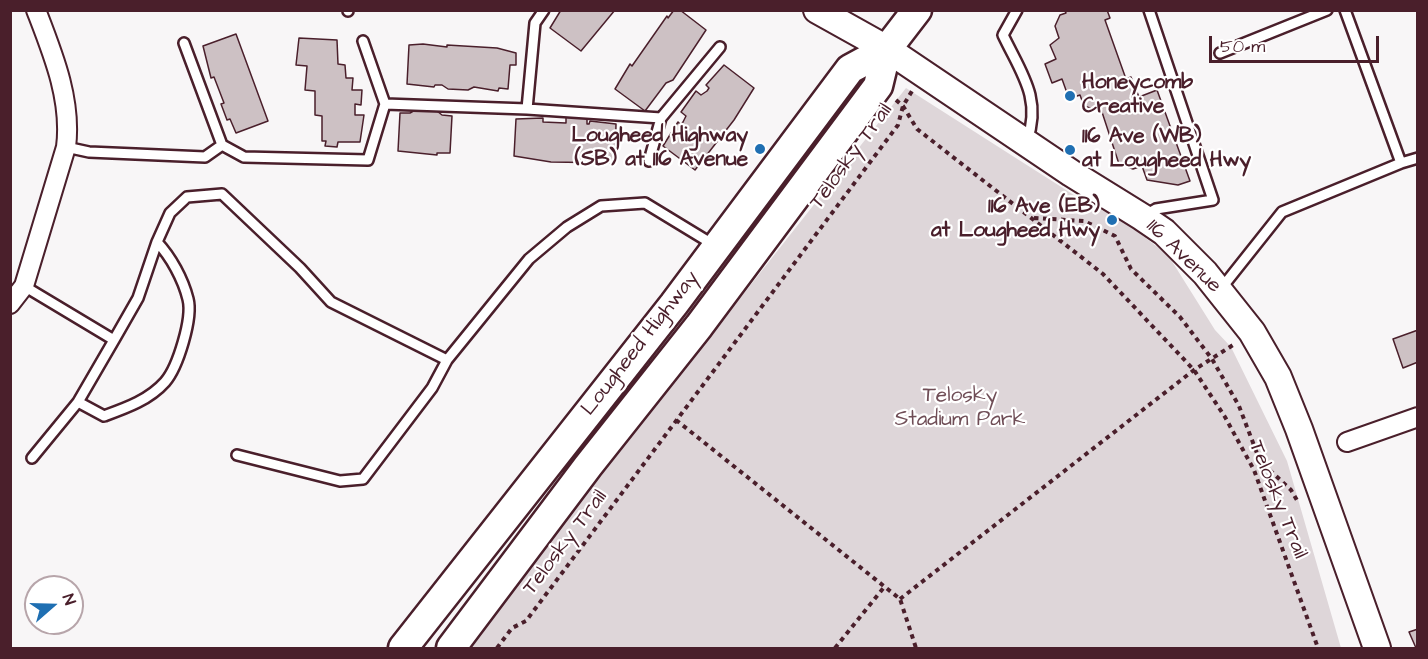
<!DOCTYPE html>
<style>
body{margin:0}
#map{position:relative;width:1428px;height:659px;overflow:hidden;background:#f8f6f7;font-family:"Architects Daughter",sans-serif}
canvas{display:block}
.frame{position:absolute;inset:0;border:12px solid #4a1f2b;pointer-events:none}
.north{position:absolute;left:24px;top:575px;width:60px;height:60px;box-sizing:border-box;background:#fff;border:2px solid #b7a5aa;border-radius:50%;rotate:70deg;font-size:16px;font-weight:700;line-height:24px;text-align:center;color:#4a1f2b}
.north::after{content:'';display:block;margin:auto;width:21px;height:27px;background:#1f6fb2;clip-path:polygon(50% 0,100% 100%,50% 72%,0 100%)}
.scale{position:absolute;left:1209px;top:36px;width:170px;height:27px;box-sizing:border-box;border:3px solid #4a1f2b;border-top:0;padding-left:8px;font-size:18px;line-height:21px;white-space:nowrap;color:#4a1f2b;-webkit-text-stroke:4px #fff;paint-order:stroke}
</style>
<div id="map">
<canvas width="1428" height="659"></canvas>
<div class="frame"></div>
<div class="north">N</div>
<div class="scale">50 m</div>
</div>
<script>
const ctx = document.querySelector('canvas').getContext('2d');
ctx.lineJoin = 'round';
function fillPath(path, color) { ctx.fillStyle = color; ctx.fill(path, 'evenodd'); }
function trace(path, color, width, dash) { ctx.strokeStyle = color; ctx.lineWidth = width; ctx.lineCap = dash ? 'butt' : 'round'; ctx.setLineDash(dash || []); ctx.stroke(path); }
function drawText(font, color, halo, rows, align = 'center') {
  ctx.font = font + ' "Architects Daughter",sans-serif'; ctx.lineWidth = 4.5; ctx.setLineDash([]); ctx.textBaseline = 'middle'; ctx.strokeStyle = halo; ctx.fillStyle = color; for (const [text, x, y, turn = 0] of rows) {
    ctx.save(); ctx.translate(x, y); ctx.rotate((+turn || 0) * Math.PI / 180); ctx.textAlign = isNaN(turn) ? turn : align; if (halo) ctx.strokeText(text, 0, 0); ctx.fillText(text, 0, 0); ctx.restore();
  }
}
const green = new Path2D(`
 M906 88 1088 204 1118 217 1168 255 1215 330 1231 347 1287 461 1341 648H464Z`);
const building = new Path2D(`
 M561 10H615L581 51 550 28Z
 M674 10H680L706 30 673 80 666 83 645 111 615 89 630 64 632 66 667 16 668 18Z
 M1065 10H1107L1110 18 1105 20 1126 79 1131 77 1139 97 1157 90 1190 181 1178 185 1147 180 1142 166 1133 169 1119 164 1101 109 1096 110 1084 106 1080 95 1074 97 1067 93 1062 79 1052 83 1045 64 1056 59 1050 45 1059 38 1055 26 1060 15 1066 13Z
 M236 34 268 121 236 133 230 119 227 120 221 104 224 103 214 77 211 78 203 46Z
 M299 38 337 40 338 64 345 65 346 78H353L352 90H362L361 105 355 104V115H364L360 142H338L337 147 325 146 326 141H322V116L315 115V91L305 90 307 66 296 65Z
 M423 44 447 47V45L497 48 516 53V65H510L508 89 499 88 498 91 474 87 468 90 448 89 442 85H435L434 87 407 84 409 45Z
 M724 65 754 88 734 120 695 170 663 146 678 122 681 125 683 122 686 116 681 112 696 91 701 95 707 91 709 88 706 85Z
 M417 109 437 111 442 115 452 116 450 153H437V155L398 151 400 113H410Z
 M566 115 587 116V124H589L590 121 616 124 615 163 551 162 514 156 516 119 543 118V122L566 123Z
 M1418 330V362L1403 368 1393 339Z
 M1418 629V648H1416L1409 632Z`);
const path = new Path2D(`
 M896 100 903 106 917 129 1103 274 1194 370 1225 417 1254 470 1318 648
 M1034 218 1084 221 1115 236 1131 269 1180 317 1212 359 1239 406 1260 461 1291 490 1298 502
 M676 420 900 599 916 648
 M900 599 1194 370 1233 345
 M497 648 512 628 526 621 898 125 903 106 912 91
 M835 648 885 586`);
const lane = new Path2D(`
 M1017 10 1003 35C1021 73 1042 98 1027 141
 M1345 10 1401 163 1418 158
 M348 11V10
 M184 43 222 145 244 157 368 160 385 104 363 41
 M1220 53 1327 10
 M385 104 527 109 661 118 720 47
 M527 109 535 23 544 10
 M66 147 89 152 205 157 222 145
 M649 161 661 118
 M1144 216 1156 209 1213 200 1149 10
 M157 242 170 213 187 197 222 194 300 268 331 302 447 360 432 388 363 479 340 481 237 455
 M24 286 114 340 78 402 32 458
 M1220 290 1282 212 1401 163
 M447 360 529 259 567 227 601 206 645 203 714 245
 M78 402 104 416C126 408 149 400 165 382 178 367 193 318 188 299 183 279 171 257 157 242L138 298 114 340`);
const street = new Path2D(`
 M10 304 24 286 66 147C72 100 53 54 36 10
 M1347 442 1418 417`);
const secondary = new Path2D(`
 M817 10 887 49 1071 173 1142 217 1164 232 1205 273 1252 332 1278 377 1299 429 1377 648`);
const primary = new Path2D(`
 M403 648 674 304 850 69 887 49 917 10
 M451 648 588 466 699 326 878 86 887 49`);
const markers = [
 [1070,96,6,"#1f6fb2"],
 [760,149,6,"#1f6fb2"],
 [1070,150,6,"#1f6fb2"],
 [1112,220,6,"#1f6fb2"]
];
const poiNames = [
 ["Honeycomb",1082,84],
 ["Creative",1082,108],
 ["Lougheed Highway",748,137,"right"],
 ["(SB) at 116 Avenue",748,161,"right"],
 ["116 Ave (WB)",1082,138],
 ["at Lougheed Hwy",1082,162],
 ["116 Ave (EB)",1100,208,"right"],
 ["at Lougheed Hwy",1100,232,"right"]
];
const streetNames = [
 ["Telosky Trail",852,157,-54],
 ["116 Avenue",1183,257,44],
 ["Lougheed Highway",641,344,-52],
 ["Telosky Trail",1277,500,68],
 ["Telosky Trail",566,543,-53]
];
const parkNames = [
 ["Telosky",960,397],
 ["Stadium Park",960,421]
];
fillPath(green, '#ded6d9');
fillPath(building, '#cdc1c4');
trace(building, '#4a1f2b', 1.5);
trace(lane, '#4a1f2b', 14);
trace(street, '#4a1f2b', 22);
trace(secondary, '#4a1f2b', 30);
trace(primary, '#4a1f2b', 33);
trace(path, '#4a1f2b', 4, [4.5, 4.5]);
trace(lane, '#fff', 9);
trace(street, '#fff', 18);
trace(secondary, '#fff', 26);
trace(primary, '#fff', 28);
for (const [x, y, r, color] of markers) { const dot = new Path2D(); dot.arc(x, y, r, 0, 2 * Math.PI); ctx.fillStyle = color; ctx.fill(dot); trace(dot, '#fff', 2); }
drawText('bold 21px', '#4a1f2b', '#fff', poiNames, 'left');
drawText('21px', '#4a1f2b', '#fff', streetNames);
drawText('21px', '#6f4d56', '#fff', parkNames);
</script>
